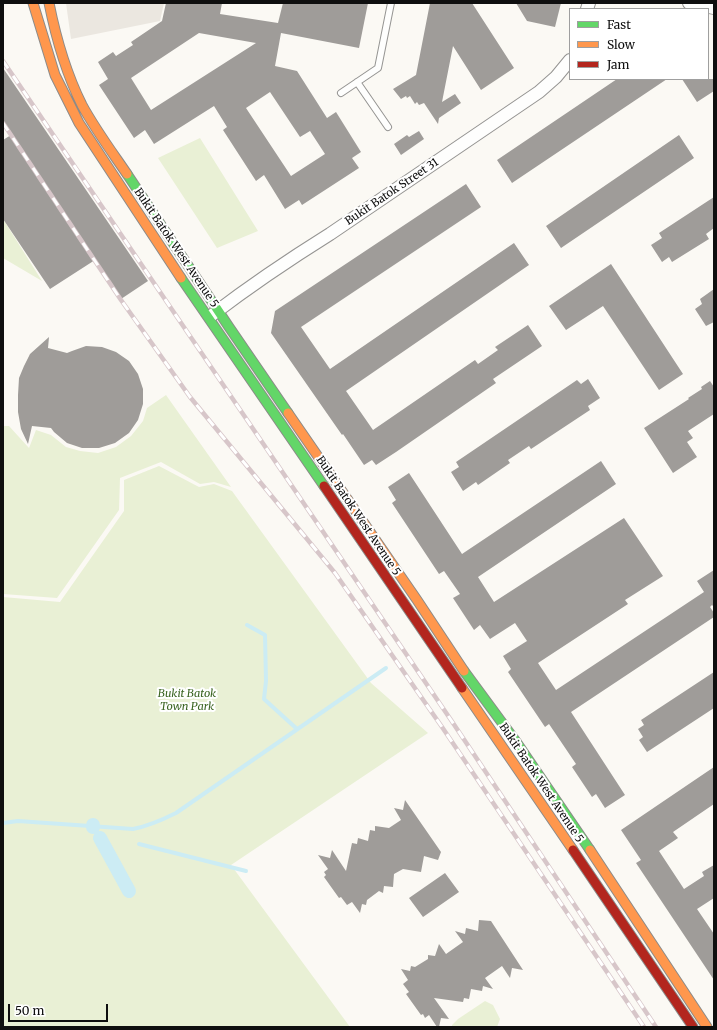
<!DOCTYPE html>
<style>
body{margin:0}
#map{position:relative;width:717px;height:1030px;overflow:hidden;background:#fbf9f4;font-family:Merriweather,serif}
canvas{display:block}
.frame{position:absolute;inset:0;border:4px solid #0f0f0f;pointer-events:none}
.legend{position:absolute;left:569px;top:8px;width:140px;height:72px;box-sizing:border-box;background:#fff;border:1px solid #9f9f9f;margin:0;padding:5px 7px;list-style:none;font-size:12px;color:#0f0f0f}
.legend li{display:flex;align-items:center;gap:8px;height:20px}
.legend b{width:20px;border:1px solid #9f9f9f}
.scale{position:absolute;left:8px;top:1004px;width:100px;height:18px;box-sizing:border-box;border:2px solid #0f0f0f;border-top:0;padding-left:5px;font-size:12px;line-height:14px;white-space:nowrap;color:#0f0f0f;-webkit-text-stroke:3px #fff;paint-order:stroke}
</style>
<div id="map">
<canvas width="717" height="1030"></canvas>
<div class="frame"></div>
<ul class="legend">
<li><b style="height:5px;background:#63d668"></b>Fast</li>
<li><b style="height:5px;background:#ff974d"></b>Slow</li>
<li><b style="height:5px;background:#b3261e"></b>Jam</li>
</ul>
<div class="scale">50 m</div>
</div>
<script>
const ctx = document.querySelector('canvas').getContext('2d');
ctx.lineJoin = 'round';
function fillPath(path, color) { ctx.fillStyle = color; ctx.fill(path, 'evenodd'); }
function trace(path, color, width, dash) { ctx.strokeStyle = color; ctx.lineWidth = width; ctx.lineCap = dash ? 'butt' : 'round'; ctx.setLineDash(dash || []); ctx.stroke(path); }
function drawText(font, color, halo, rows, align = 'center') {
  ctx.font = font + ' Merriweather,serif'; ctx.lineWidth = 4; ctx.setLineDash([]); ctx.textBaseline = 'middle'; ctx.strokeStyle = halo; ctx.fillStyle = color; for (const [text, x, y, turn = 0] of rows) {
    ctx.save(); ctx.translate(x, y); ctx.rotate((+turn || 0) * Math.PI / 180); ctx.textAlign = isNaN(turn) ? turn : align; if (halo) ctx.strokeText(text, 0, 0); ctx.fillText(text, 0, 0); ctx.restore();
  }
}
const green = new Path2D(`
 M200 138 258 231 217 248 158 158Z
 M3 219 42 281 3 258Z
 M166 395 231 487 214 482 200 484 161 462 120 478 119 510 57 598 3 594V426H9L29 448 36 430 51 435 66 447 80 451 98 453 116 447 131 436 143 421 147 408Z
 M159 466 199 487 214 484 232 491 371 683 428 733 231 865 350 1027H3V597L60 602 124 511V480Z
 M485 1001 493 1005 500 1019 497 1027H452V1025L458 1019Z`);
const plaza = new Path2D(`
 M66 3H164L160 21 71 39Z`);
const stream = new Path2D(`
 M247 625 265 635 266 681 264 699 297 729
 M3 823 18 821 133 829C149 826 162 820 176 813L386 668
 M139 844 246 871`);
const canal = new Path2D(`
 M93 825V827
 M100 838 129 891`);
const building = new Path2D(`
 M166 3H222L220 14 278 23 283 3H368L359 48 281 33 275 66 297 71 327 118 336 112 361 152 352 158 359 168 302 205 299 200 285 209 264 175 256 181 223 130 227 127 214 106 154 144 145 130 134 138 99 85 108 79 98 62 113 52 116 56 133 45 131 42 162 21ZM199 33 256 43 151 110 131 78ZM270 92 300 137 310 131 325 154 291 176 246 108Z
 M430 3H472L514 68 481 90 453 46 442 102 455 94 461 103 439 118 438 124 424 103 419 105 417 102 415 104 410 96 407 98 406 96 401 99 393 89 416 75Z
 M516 3H561L555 27 527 21Z
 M3 68 148 281 121 299 95 260 50 289 3 219V140L11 135 3 123Z
 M617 79H667L512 183 497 160Z
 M682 79H714V91L697 102Z
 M419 131 424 139 401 155 394 144 407 135 409 137Z
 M679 135 694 158 561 248 546 226Z
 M466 184 481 207 301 327 330 369 514 243 529 265 346 391 373 430 475 360 478 364 498 350 495 347 528 325 542 346 493 379 496 383 396 452 376 465 372 460 364 465 343 434 342 435 271 333 275 311Z
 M714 197V228L706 234 709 239 672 262 669 257 662 262 651 245 662 238 659 233Z
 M611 264 683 374 659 390 603 306 566 330 549 306Z
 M714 289V322L706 326 695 309 702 304 700 299Z
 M49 337 48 348 67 353 72 351 86 346 102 347 116 352 129 361 138 374 143 389V404L138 420 129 433 115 443 99 448H82L67 443 54 432 51 428 32 426 28 444 21 429 18 412V395L19 378 24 366 30 354Z
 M588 379 600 398 588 406 590 410 531 449 529 446 508 460 510 463 478 485 476 482 463 491 451 472 459 467 456 462 577 380 581 384Z
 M710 381 714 387V414L688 431 693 438 687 442 697 457 673 473 644 428 689 399 688 398 702 389 701 387Z
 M601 461 616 484 478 577 494 602 624 518 663 576 625 600 628 604 538 663 556 690 704 592 697 581 714 570V607L712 605 710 607 714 613V617L571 712 625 795 605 808 596 794 592 797 572 767 576 764 549 724 545 727 508 672 511 669 503 656 527 641 515 623 490 639 480 625 474 630 453 598 460 594 444 571 439 574 392 503 396 500 388 487 409 473 462 554Z
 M714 672V708L647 752 639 740 643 737 638 729 644 725 641 720Z
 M714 767V804L673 832 678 838 659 851 684 889 704 876 702 872 714 865V898L697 909 714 934V980L636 863 641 860 621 830Z
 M405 800 441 852 438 860 424 856 421 872 403 869 394 874 393 887 384 886 383 893 379 891 367 900 366 905 362 904 360 913 352 902 347 905 341 897 339 898 324 877 326 875 324 872 328 869 318 855 330 858 332 850 346 871 352 843 357 844 358 838 368 841 370 830 375 831V826L389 828 401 820 394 808 403 810Z
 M445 873 459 892 423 917 409 898Z
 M479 920 491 921 523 970 512 968 510 978 502 966 485 978 493 989 483 986 482 991 471 989 469 999 464 998 463 1002 434 998 449 1019 441 1018 439 1027H437L429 1015 425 1018 423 1014 421 1015 406 994 409 992 403 984 408 980 401 969 410 971 411 966 415 967 428 959V955L435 956 439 944 446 954 463 942 455 931 465 934 466 928 478 931Z`);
const lane = new Path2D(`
 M357 82 388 127
 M341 93 378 68 391 3`);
const street = new Path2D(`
 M689 3 714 8
 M587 9 589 3
 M212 315C250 286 290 259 330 234L539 92 556 77 570 60`);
const fast = new Path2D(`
 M127 174 229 327 288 413
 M181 278 324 486
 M464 671 517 743 590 850`);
const slow = new Path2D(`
 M33 3 55 75 79 123 181 278
 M49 3C56 38 66 73 82 105 95 129 112 152 127 174
 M288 413 417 600 464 671
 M462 688 573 850
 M590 850 707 1027`);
const jam = new Path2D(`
 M324 486 462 688
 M573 850 693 1027`);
const rail = new Path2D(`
 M3 61 451 720 656 1027
 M3 123 121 300 190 397 335 573 442 727 644 1027`);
const streetNames = [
 ["Bukit Batok Street 31",392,192,-34],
 ["Bukit Batok West Avenue 5",176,248,56],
 ["Bukit Batok West Avenue 5",358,516,56],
 ["Bukit Batok West Avenue 5",541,783,56]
];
const parkNames = [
 ["Bukit Batok",187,694],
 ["Town Park",187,707]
];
fillPath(green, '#e9f0d5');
fillPath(plaza, '#ebe7e0');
trace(stream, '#ccecf4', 4);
trace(canal, '#ccecf4', 14);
fillPath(building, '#9f9c99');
trace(lane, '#959492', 8);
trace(street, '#959492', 14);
trace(fast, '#8c8b89', 11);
trace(slow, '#8c8b89', 11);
trace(jam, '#8c8b89', 11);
trace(lane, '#fefefd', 6);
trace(street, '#fefefd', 12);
trace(fast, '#63d668', 9);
trace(slow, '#ff974d', 9);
trace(jam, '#b3261e', 9);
trace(rail, '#d7c6c9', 4.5);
trace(rail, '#fff', 3, [9]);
drawText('11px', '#0f0f0f', '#fff', streetNames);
drawText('italic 11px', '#3a6421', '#fff', parkNames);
</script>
